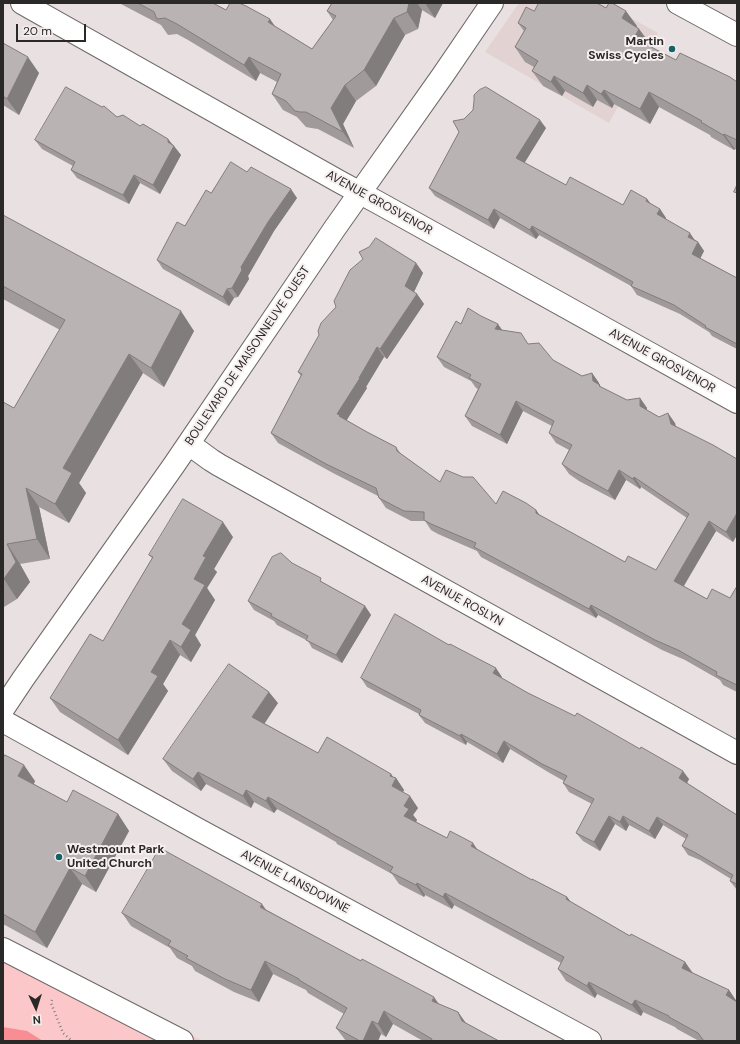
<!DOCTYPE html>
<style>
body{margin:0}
#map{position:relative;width:740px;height:1044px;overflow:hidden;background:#e9e1e1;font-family:"DM Sans",sans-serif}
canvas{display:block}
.frame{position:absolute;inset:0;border:4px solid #2b2828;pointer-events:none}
.north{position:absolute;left:16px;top:988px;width:40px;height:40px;-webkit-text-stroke:3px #f6efef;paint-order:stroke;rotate:176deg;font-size:11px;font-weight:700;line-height:16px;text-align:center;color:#2b2828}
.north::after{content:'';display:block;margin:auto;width:14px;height:18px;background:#2b2828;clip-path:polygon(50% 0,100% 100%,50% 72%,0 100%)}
.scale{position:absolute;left:16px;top:24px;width:70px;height:18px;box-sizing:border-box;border:2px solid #2b2828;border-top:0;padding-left:5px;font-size:12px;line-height:14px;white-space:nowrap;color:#2b2828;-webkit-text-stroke:3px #f6efef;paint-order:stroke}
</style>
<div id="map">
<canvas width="740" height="1044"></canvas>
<div class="frame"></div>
<div class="north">N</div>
<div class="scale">20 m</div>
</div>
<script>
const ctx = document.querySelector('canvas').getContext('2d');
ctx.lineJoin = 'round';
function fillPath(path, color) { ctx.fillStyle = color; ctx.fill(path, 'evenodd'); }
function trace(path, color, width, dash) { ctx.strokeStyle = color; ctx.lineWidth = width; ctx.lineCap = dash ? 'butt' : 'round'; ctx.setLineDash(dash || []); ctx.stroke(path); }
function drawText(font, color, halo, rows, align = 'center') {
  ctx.font = font + ' "DM Sans",sans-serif'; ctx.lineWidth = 4; ctx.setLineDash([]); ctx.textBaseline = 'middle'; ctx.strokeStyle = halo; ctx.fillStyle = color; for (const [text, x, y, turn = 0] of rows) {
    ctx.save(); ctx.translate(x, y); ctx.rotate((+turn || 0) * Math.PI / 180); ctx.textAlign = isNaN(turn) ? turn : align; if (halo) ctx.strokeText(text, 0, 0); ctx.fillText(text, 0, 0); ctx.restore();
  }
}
const built = new Path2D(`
 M519 3H604L658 33 609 123 485 52Z`);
const green = new Path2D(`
 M3 941 203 1041H3Z`);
const water = new Path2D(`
 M3 1027 27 1031 43 1041H3Z`);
const path = new Path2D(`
 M52 1000 51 1003 63 1033 72 1041`);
const minor = new Path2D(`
 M22 3 340 182 377 202 737 402
 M678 3 737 35
 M189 444 211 460 219 465 737 753
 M3 709 23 679 174 465 335 228 443 75 492 3
 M3 721 199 830 590 1041
 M3 949 182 1041`);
const wall = new Path2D(`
 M119 3H213L226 10 274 26 312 49 333 20 327 11 332 3H443L435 18 422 10 418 29 405 35 376 86 356 101 343 124 354 148 318 129 311 128 306 127 297 117 283 110 272 94 277 82 260 73 256 81 188 40 177 34 168 35 161 25Z
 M534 11 637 26 636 27 639 29 650 44 649 46 676 60 737 82V150L735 149 734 150 711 137 710 135 659 107 650 124 614 104 612 108 597 100 593 107 565 91 562 96 543 86 532 71 534 67 525 62 515 47 524 31 518 23Z
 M3 43 39 73 19 115 3 105Z
 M473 110 546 128 524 163 566 185 623 205 647 199 651 204 660 209 666 218 665 219 698 242 704 251 700 258 737 278V349L712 336 709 332 680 314 637 295 631 286 539 235 536 239 500 218 494 229 435 196 429 188 459 132 464 119Z
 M117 117 140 126 168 139 181 155 160 194 140 183 129 204 77 178 71 170 73 166 42 149 35 140Z
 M247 172 297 198 274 231 248 276 249 279 238 297 234 298 229 306 163 269 157 260 211 193Z
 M3 215 194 331 164 387 143 373 79 483 86 493 69 523 39 507 50 559 20 564 30 582 17 599 4 607 3 614V402L14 408 60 330 3 299Z
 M416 263 423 273 414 292 417 294 424 304 387 359 384 357 366 387 367 388 346 420 367 432 396 447 401 454 440 482 496 504 536 510 540 516 625 562 656 570 687 518 641 487 640 489 626 480 615 500 579 481 569 474 562 464 569 450 556 443 549 433 552 426 523 411 507 444 472 426 465 416 478 389 476 388 471 381 444 367 437 357 461 324 502 330 528 344 553 360 582 376 592 373 599 383V384L602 388 627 400 640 398 647 408V410L659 417 675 423 676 427 737 459V535L733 542 716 531 683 586 707 599 730 598 737 586V692L723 685 720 680 685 660 662 650 598 615 596 618 481 557 477 551 438 534 431 530 425 521H411L386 508 379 498 378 496 333 473 278 443 271 433 301 376 298 372Z
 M233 537 214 569 217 572 207 588 215 600 195 635 201 645 191 662 180 655 163 684 168 691 128 755 60 712 50 698 103 641 152 558 149 555Z
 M292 563 324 583 365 606 371 615 342 663 312 648 308 641 277 625 274 621 254 610 248 601Z
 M502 677 501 678 528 693 689 779 687 783 721 805 737 815V890L730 881 731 879 700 860 688 855 682 846 686 839 663 825 655 839 629 825 626 831 615 824 600 851 583 841 576 833 592 804 569 792 563 783 564 781 548 772 510 749 503 763 467 742 466 745 425 723 419 715V714L367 687 361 678Z
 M278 703 264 723 318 753 391 774 393 777 396 778 404 790 403 792 418 808 413 815 417 820 416 822 447 838 478 850 532 880 567 897 571 902 630 936 685 962 693 973 729 990 737 1002V1041H699L677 1029 675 1027 643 1012 641 1016 597 994 595 998 566 981 558 969 561 963 454 905 452 909 425 895 424 897 399 884 392 874 337 844 336 842 277 809 274 813 254 802 251 808 206 784 201 791 172 771 163 759Z
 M3 759 35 781 34 784 67 802 118 814 129 831 96 892 82 884 47 948 3 924Z
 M265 909 439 1004 458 1012 466 1023 499 1041H423L393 1024 386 1037 381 1034 378 1041H346L336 1028 344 1014 308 993 306 990 273 974 259 1002 234 992 195 971 192 966 177 958 170 948 131 926 122 913Z`);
const shadedWall = new Path2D(`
 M409 3H417L422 10 418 29 407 12Z
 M425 3H443L435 18Z
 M626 11 637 26 632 33 622 18Z
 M394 18 405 35 376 86 364 70Z
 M270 19 281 35 268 22Z
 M639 29 650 44 645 53 634 38Z
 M28 57 39 73 19 115 7 99Z
 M249 57 260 73 256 81 244 65Z
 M554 76 565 91 562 96 551 82Z
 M345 85 356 101 343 124 354 148 343 132 331 108Z
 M587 85 597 100 593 107 583 93Z
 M604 90 614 104 612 108 601 94Z
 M649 92 659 107 650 124 640 109Z
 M540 120 546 128 522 167 516 158Z
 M724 134 735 149 734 150 723 135Z
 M168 139 174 147V146L181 155 160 194 153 185 168 142Z
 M134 175 140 183 129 204 123 195Z
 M291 189 297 198 274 231 248 276 249 279 238 297 232 288 241 267 268 222Z
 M647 199 653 207 646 201Z
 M494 209 500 218 494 229 488 220Z
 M660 209 666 218 663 223 657 214Z
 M532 226 539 235 536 239 530 230Z
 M690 233 696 242 688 237Z
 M698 242 704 251 698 263 692 254Z
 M416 263 423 273 412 296 405 286Z
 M227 289 234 298 229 306 223 297Z
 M417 294 424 304 387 359 380 349Z
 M181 311 194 331 164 387 151 368Z
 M498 324 505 334 495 329Z
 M377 347 384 357 366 387 367 388 345 423 337 414Z
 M129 354 143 373 79 483 86 493 69 523 55 504 63 468Z
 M592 373 599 383 600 391 593 381Z
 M640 398 647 408V416L640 406Z
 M516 401 523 411 507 444 500 435Z
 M668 413 675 423 677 434 671 424Z
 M619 470 626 480 615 500 608 491Z
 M634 477 641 487 640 489 633 479Z
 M26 488 39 507 50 559 37 539Z
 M536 510 543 520 536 513Z
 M737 513V535L733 542 726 532Z
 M709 521 716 531 681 591 674 581Z
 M223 522 233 537 214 569 217 572 207 588 215 600 195 635 201 645 191 662 181 647 182 624 194 579 203 556Z
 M7 544 20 564 30 582 17 599 4 579Z
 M591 605 598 615 596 618 589 609Z
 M365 606 371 615 342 663 336 655Z
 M170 640 180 655 163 684 168 691 128 755 118 740 151 672Z
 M496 668 502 677 499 682 493 673Z
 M269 692 278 703 261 729 252 717Z
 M461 734 467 742 466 745 460 736Z
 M504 741 510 749 503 763 497 754Z
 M24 765 35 781 29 792 18 776Z
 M683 771 689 779 685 787 679 778Z
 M198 772 206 784 201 791 193 779Z
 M391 774 395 780 396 778 404 790 400 798 392 786 390 776Z
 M246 790 254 802 251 808 243 796Z
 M410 796 418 808 413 815 417 820 412 828 404 816V806Z
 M268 797 277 809 274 813 266 801Z
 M118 814 129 831 96 892 85 876Z
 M609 816 615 824 600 851 594 842Z
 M623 816 629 825 626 831 620 822Z
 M657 817 663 825 655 839 649 831Z
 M473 843 481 855 471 846Z
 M70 868 82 884 47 948 35 932Z
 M417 883 425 895 424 897 416 885Z
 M445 893 454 905 452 909 443 897Z
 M567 897 576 909 566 899Z
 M262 904 271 917 260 907Z
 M265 961 273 974 259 1002 251 990Z
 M685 962 693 974 682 968Z
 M589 982 597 994 595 998 587 986Z
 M729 990 737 1002 726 995Z
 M434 997 443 1010 432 1001Z
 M635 1000 643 1012 641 1016 632 1005Z
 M384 1011 393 1024 386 1037 378 1024Z
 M458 1012 467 1025 462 1021Z
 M372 1021 381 1034 378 1041H363Z`);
const building = new Path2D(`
 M138 3H213L226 10 230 3H239L246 6 270 19 268 22 312 49 336 16 327 11 332 3H409L407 12 394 18 364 70 345 85 331 108 343 132 306 112H300L295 111 286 101 272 94 281 74 249 57 244 65 177 24 165 18 157 19 154 12Z
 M539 3H597L606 8 609 3H612L626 11 622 18 639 29 634 38 676 60 680 53 730 77 737 82V140L724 134 723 135 701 122 702 121 649 92 640 109 604 90 601 94 587 85 583 93 554 76 551 82 532 71 538 61 515 47 526 28 518 23 526 7 534 11Z
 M3 43 28 57 7 99 3 96Z
 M66 87 102 107 104 106 117 117 123 115 140 126 143 124 168 139V142L174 146 153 185 134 175 123 195 71 170 75 162 35 140Z
 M486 87 540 120 516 158 566 185 570 177 623 205 631 190 647 199 646 201 660 209 657 214 690 233 688 237 698 242 692 254 737 278V344L705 327 706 326 674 305 631 286 633 282 532 226 530 230 494 209 488 220 429 188 459 132 453 121 464 119 473 110 474 101V95L479 90Z
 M231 162 247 172 251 167 291 189 268 222 241 267 242 270 232 288 227 289 223 297 157 260 177 222 185 226 206 190 211 193Z
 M737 185V193L734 192Z
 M3 215 181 311 151 368 129 354 63 468 72 473 55 504 26 488 37 539 7 544 16 562 3 580V477L4 476 3 475V402L14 408 65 320 3 286Z
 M376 238 416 263 405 286 417 294 380 349 377 347 359 378H360L337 414 340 415 339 416 367 432 396 447 397 451 440 482 446 470 463 477H473L496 504 503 491 526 503 536 510V513L625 562 628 556 656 570 689 514 634 477 633 479 619 470 608 491 572 471 562 464 572 445 549 433 554 421 516 401 500 435 465 416 481 384 469 378 471 375 437 357 456 321 461 324 468 308 481 316 498 324 495 329 521 333 528 344 539 343 553 360 582 376 592 373 593 381 600 385 599 386 627 400 640 398V406L659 417 668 413 671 424 713 445 737 459V513L726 532 709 521 674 581 707 599 712 589 730 598 737 586V685L716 675 717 672 678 650 655 640 591 605 589 609 474 547 476 543 431 524 424 520V512L404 511 379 498 376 488 326 464 271 433 302 374 298 372 319 335 318 331 321 323 336 307 334 301 350 270 363 259 359 252 369 247Z
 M183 499 223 522 203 556 206 557 194 579 205 585 182 624 191 630 181 647 170 640 151 672 158 676 118 740 50 698 90 634 103 641 153 557 149 555Z
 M281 553 292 563 321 578 320 581 365 606 336 655 306 640 308 636 271 616 272 614 248 601 272 557Z
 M395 614 449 645 450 644 496 668 493 673 528 693 575 716 577 713 640 749 641 747 683 771 679 778 721 805 737 815V884L730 881 733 875 694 852 682 846 688 835 657 817 649 831 623 816 620 822 609 816 594 842 576 833 594 799 563 783 567 776 542 764 504 741 497 754 461 734 460 736 419 715 421 710 361 678Z
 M229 664 269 692 252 717 318 753 327 737 391 774 390 776 396 778 392 786 410 796 404 806 409 809 404 816 447 838 450 831 473 843 471 846 532 880V879L567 897 566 899 630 936 631 934 685 962 682 968 729 990 726 995 737 1002V1041H704L698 1033 669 1017V1016L635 1000 632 1005 589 982 587 986 558 969 564 957 445 893 443 897 417 883 416 885 390 872 393 867 329 832V831L268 797 266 801 246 790 243 796 198 772 193 779 163 759Z
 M5 755 24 765 18 776 67 802 73 790 118 814 85 876 70 868 35 932 3 914V759Z
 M160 848 262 904 260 907 361 961 362 959 434 997 432 1001 458 1012 462 1021 499 1041H431L432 1039 384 1011 378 1024 372 1021 363 1041H360L336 1028 347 1008 299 980V979L265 961 251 990 225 979 186 958 188 956 168 945 171 941 122 913Z`);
const markers = [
 [672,49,4,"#136365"],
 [59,857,4,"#136365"]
];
const poiNames = [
 ["Martin",664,42],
 ["Swiss Cycles",664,56],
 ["Westmount Park",67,850,"left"],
 ["United Church",67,864,"left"]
];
const streetNames = [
 ["AVENUE GROSVENOR",379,203,29],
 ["BOULEVARD DE MAISONNEUVE OUEST",248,356,-56],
 ["AVENUE GROSVENOR",662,361,29],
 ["AVENUE ROSLYN",462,601,29],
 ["AVENUE LANSDOWNE",295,882,28]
];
fillPath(built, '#e2d2d2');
fillPath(green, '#fbc7c8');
fillPath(water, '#f88e93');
trace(minor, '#6f6868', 24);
trace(path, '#858080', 2.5, [1, 3]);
trace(minor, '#fff', 22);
fillPath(wall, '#a09a9a');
fillPath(shadedWall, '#827d7d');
fillPath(building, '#bab3b3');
trace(building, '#827d7d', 1);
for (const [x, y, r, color] of markers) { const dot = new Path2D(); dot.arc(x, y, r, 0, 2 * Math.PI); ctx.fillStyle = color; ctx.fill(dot); trace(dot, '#f6efef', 1.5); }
drawText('bold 12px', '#2b2828', '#f6efef', poiNames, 'right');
drawText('12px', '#2b2828', '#f6efef', streetNames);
</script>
